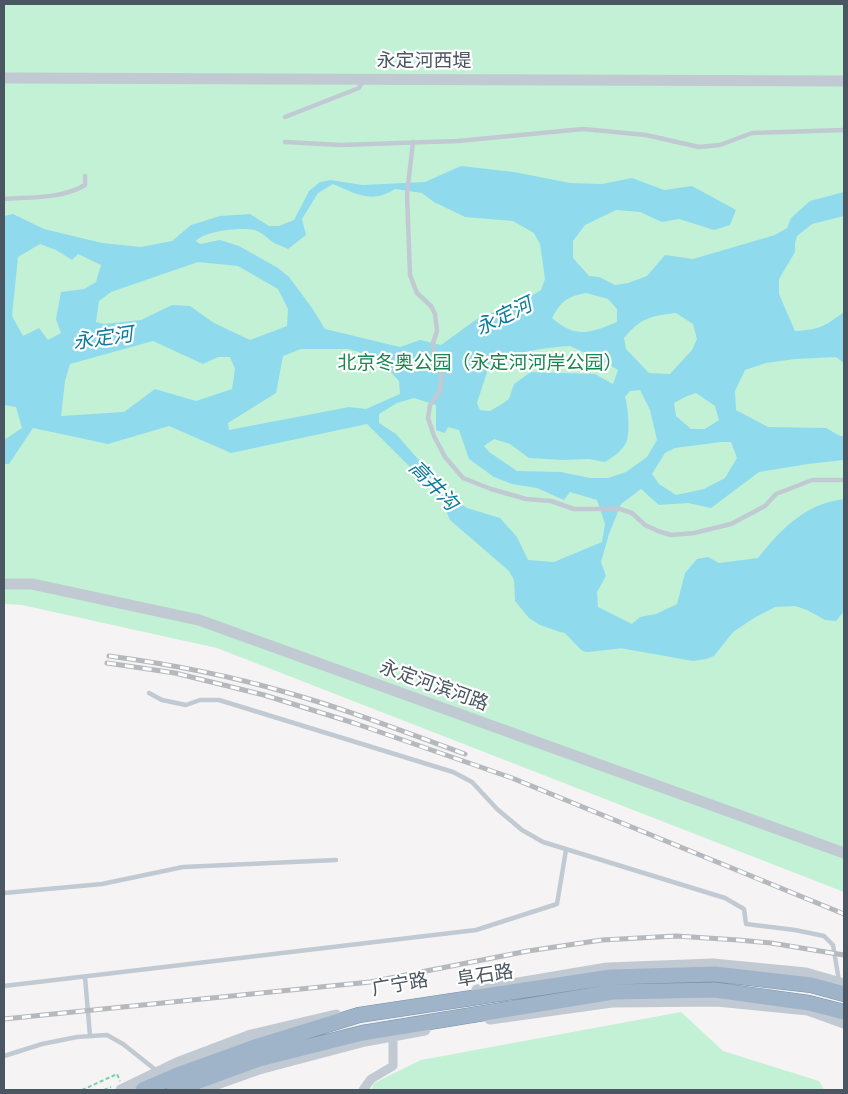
<!DOCTYPE html>
<meta charset="utf-8">
<style>
body{margin:0}
#map{position:relative;width:848px;height:1094px;overflow:hidden;background:#f5f3f3;font-family:"PT Sans Narrow",sans-serif}
canvas{display:block}
.frame{position:absolute;inset:0;border:5px solid #4a5661;pointer-events:none}
</style>
<div id="map">
<canvas width="848" height="1094"></canvas>
<div class="frame"></div>
</div>
<script>
const ctx = document.querySelector('canvas').getContext('2d');
ctx.lineJoin = 'round';
function fillPath(path, color) { ctx.fillStyle = color; ctx.fill(path, 'evenodd'); }
function trace(path, color, width, dash) { ctx.strokeStyle = color; ctx.lineWidth = width; ctx.lineCap = dash ? 'butt' : 'round'; ctx.setLineDash(dash || []); ctx.stroke(path); }
function drawText(font, color, halo, rows, align = 'center') {
  ctx.font = font + ' "PT Sans Narrow","Noto Sans SC",sans-serif'; ctx.lineWidth = 4.5; ctx.setLineDash([]); ctx.textBaseline = 'middle'; ctx.strokeStyle = halo; ctx.fillStyle = color; for (const [text, x, y, turn = 0] of rows) {
    ctx.save(); ctx.translate(x, y); ctx.rotate((+turn || 0) * Math.PI / 180); ctx.textAlign = isNaN(turn) ? turn : align; if (halo) ctx.strokeText(text, 0, 0); ctx.fillText(text, 0, 0); ctx.restore();
  }
}
const green = new Path2D(`
 M4 4H844V892L217 648 22 605 4 604Z
 M681 1012 723 1051 819 1081 824 1090H371L374 1083 421 1060Z`);
const water = new Path2D(`
 M461 166 514 172 570 183 602 184 632 178 664 190 692 186 736 210 730 225 714 230 679 219 662 222 640 212 616 210 585 225 573 241V258L589 276 599 277 615 285 628 283 647 276 665 255 693 259 775 235 787 228 791 218 810 201 844 192V216L812 224 797 236 795 243V252L779 279V294L795 331C819 330 825 326 844 312V363L836 357 795 359 766 363 745 370 735 391 736 410 768 427 826 428 840 436H844V460L808 464 759 472 711 508 688 503 659 505 641 489 621 504 609 534 601 562 606 576 597 592 598 607 632 624 640 617 656 614 677 604 685 573 697 559 708 557 719 563 758 558C782 528 805 504 844 499V611L836 621 825 620 807 610 795 606 775 607 754 618 733 632 714 656 706 659 693 661 620 648 587 637 560 632 540 625 529 618 515 601 514 580 509 571 450 520 440 497 367 424 231 453 169 426 108 444 33 428 9 464H4V440L22 428 16 407 4 405V216L13 214 44 229 102 243 141 247 172 241 191 225 220 216 250 214 269 226H279L294 220 309 191 320 182 331 180 362 185 425 182ZM333 184C357 194 371 204 395 189L422 193 434 202 465 217 513 221 534 233 540 244 545 279 541 290 526 299 477 319 441 345 420 340 400 347 325 329 312 308 289 277 278 268 239 246 220 240 200 244 196 241C204 231 245 226 257 231 263 233 268 239 274 243 278 245 284 247 288 249L306 235 302 219 318 193ZM40 244 56 250 72 260 78 254 101 265 96 282 84 289 61 292 56 319 61 333 48 340 39 328 23 336 12 316 18 257ZM198 262 238 266 278 289 288 309 287 326 250 340 214 323 190 306 172 305 141 320 104 324 96 322 99 301 111 292ZM586 293 608 299 617 309V322C590 333 576 339 552 318 562 300 567 297 586 293ZM676 313 693 324 697 339 692 350 670 374 649 373 626 349 624 338C641 318 650 316 676 313ZM153 341 203 364 218 357H230L235 369 232 389 196 401 155 389 124 412 61 416 65 381 70 364ZM570 346 603 361 618 370 613 384 595 374 531 372 514 384 509 399 502 404 490 411 480 410 477 403 490 363C518 352 540 348 570 346ZM301 349H348L377 357 399 381 400 394 366 409 349 407 229 430 228 423 276 393 283 356ZM640 390 650 410 657 440 647 457 626 472 608 478H590L561 472 517 471 489 452 484 446 494 439 510 444 529 458 562 460 589 459 605 462C613 457 624 450 627 440 630 433 628 404 625 397L630 391ZM696 393 715 406 719 420 705 429H691L676 416 674 403 687 396ZM414 398 436 405V430L445 433 448 427 459 430 469 459 494 477 512 484 537 488 564 500 570 492 597 500 605 524 602 542 554 562 528 560 517 537 500 518 467 508 451 497 396 434 379 423V414L397 403ZM721 442H731L737 458 725 478 704 489 676 495 659 484 652 474 665 453 675 448Z`);
const river = new Path2D(`
 M564 619 587 643 623 639`);
const path = new Path2D(`
 M82 1090 117 1074 120 1081
 M104 1090 111 1087`);
const service = new Path2D(`
 M285 117 359 88 363 81
 M285 142 341 145 458 141 583 129 646 135 699 147 720 145 752 133 844 130
 M413 142 407 194 410 275 417 293 431 306 435 314 437 331 433 343 434 359 442 371 440 391 430 405 428 418 434 436 445 457 463 478 491 489 526 499 551 501 574 509H620L632 513 645 525 658 531 671 535 694 533 731 524 765 506 776 494 812 480H844
 M4 199C31 197 62 199 85 185V176
 M149 693 162 700 186 705 200 700H219L453 772 472 782 497 809 522 830 543 842 725 898 744 909 746 924 795 930 824 936 833 945 839 981
 M4 893 102 884 183 867 336 860
 M85 977 90 1036
 M4 986 476 930 557 904 566 850
 M4 1056 42 1044 77 1037 107 1035 123 1044 157 1071`);
const minor = new Path2D(`
 M363 1090 371 1079 393 1066V1036`);
const tertiary = new Path2D(`
 M4 78 844 81
 M4 584H32L199 620 844 853
 M477 990 607 968 713 964 806 973 844 984
 M490 1019 612 1002 717 1001 808 1010 844 1023
 M121 1090 177 1063 251 1035 336 1015
 M200 1090 259 1069 365 1041 425 1030`);
const trunk = new Path2D(`
 M143 1090 180 1074 255 1047 359 1015 611 977 715 974 811 985 844 994
 M174 1090 259 1059 362 1033 613 992 715 990 809 1003 844 1012`);
const rail = new Path2D(`
 M109 656C169 664 227 675 285 692 346 709 405 732 465 754
 M107 663 175 673 264 695 354 723 512 778 844 914
 M4 1019 370 982 528 951 602 940 676 936 738 940 771 943 844 955`);
const streetNames = [
 ["永定河西堤",424,62],
 ["永定河滨河路",434,686,20],
 ["阜石路",485,976,-9],
 ["广宁路",400,985,-10]
];
const parkNames = [
 ["北京冬奥公园（永定河河岸公园）",480,364]
];
const waterNames = [
 ["永定河",504,317,-26],
 ["永定河",103,339,-8],
 ["高井沟",433,486,46]
];
fillPath(green, '#c3f1d5');
fillPath(water, '#90daee');
trace(river, '#90daee', 18);
trace(trunk, '#7690ad', 16);
trace(path, '#7ad0a6', 2, [4, 2.5]);
trace(service, '#c1cad2', 4.5);
trace(minor, '#c1cad2', 9);
trace(tertiary, '#c1cad2', 11);
trace(trunk, '#9fb4c9', 15);
trace(rail, '#b5b8bd', 5);
trace(rail, '#fff', 3, [9]);
drawText('19px', '#4a5661', '#fff', streetNames);
drawText('19px', '#17864f', '#fff', parkNames);
drawText('italic 20px', '#0c7c9b', '#fff', waterNames);
</script>
